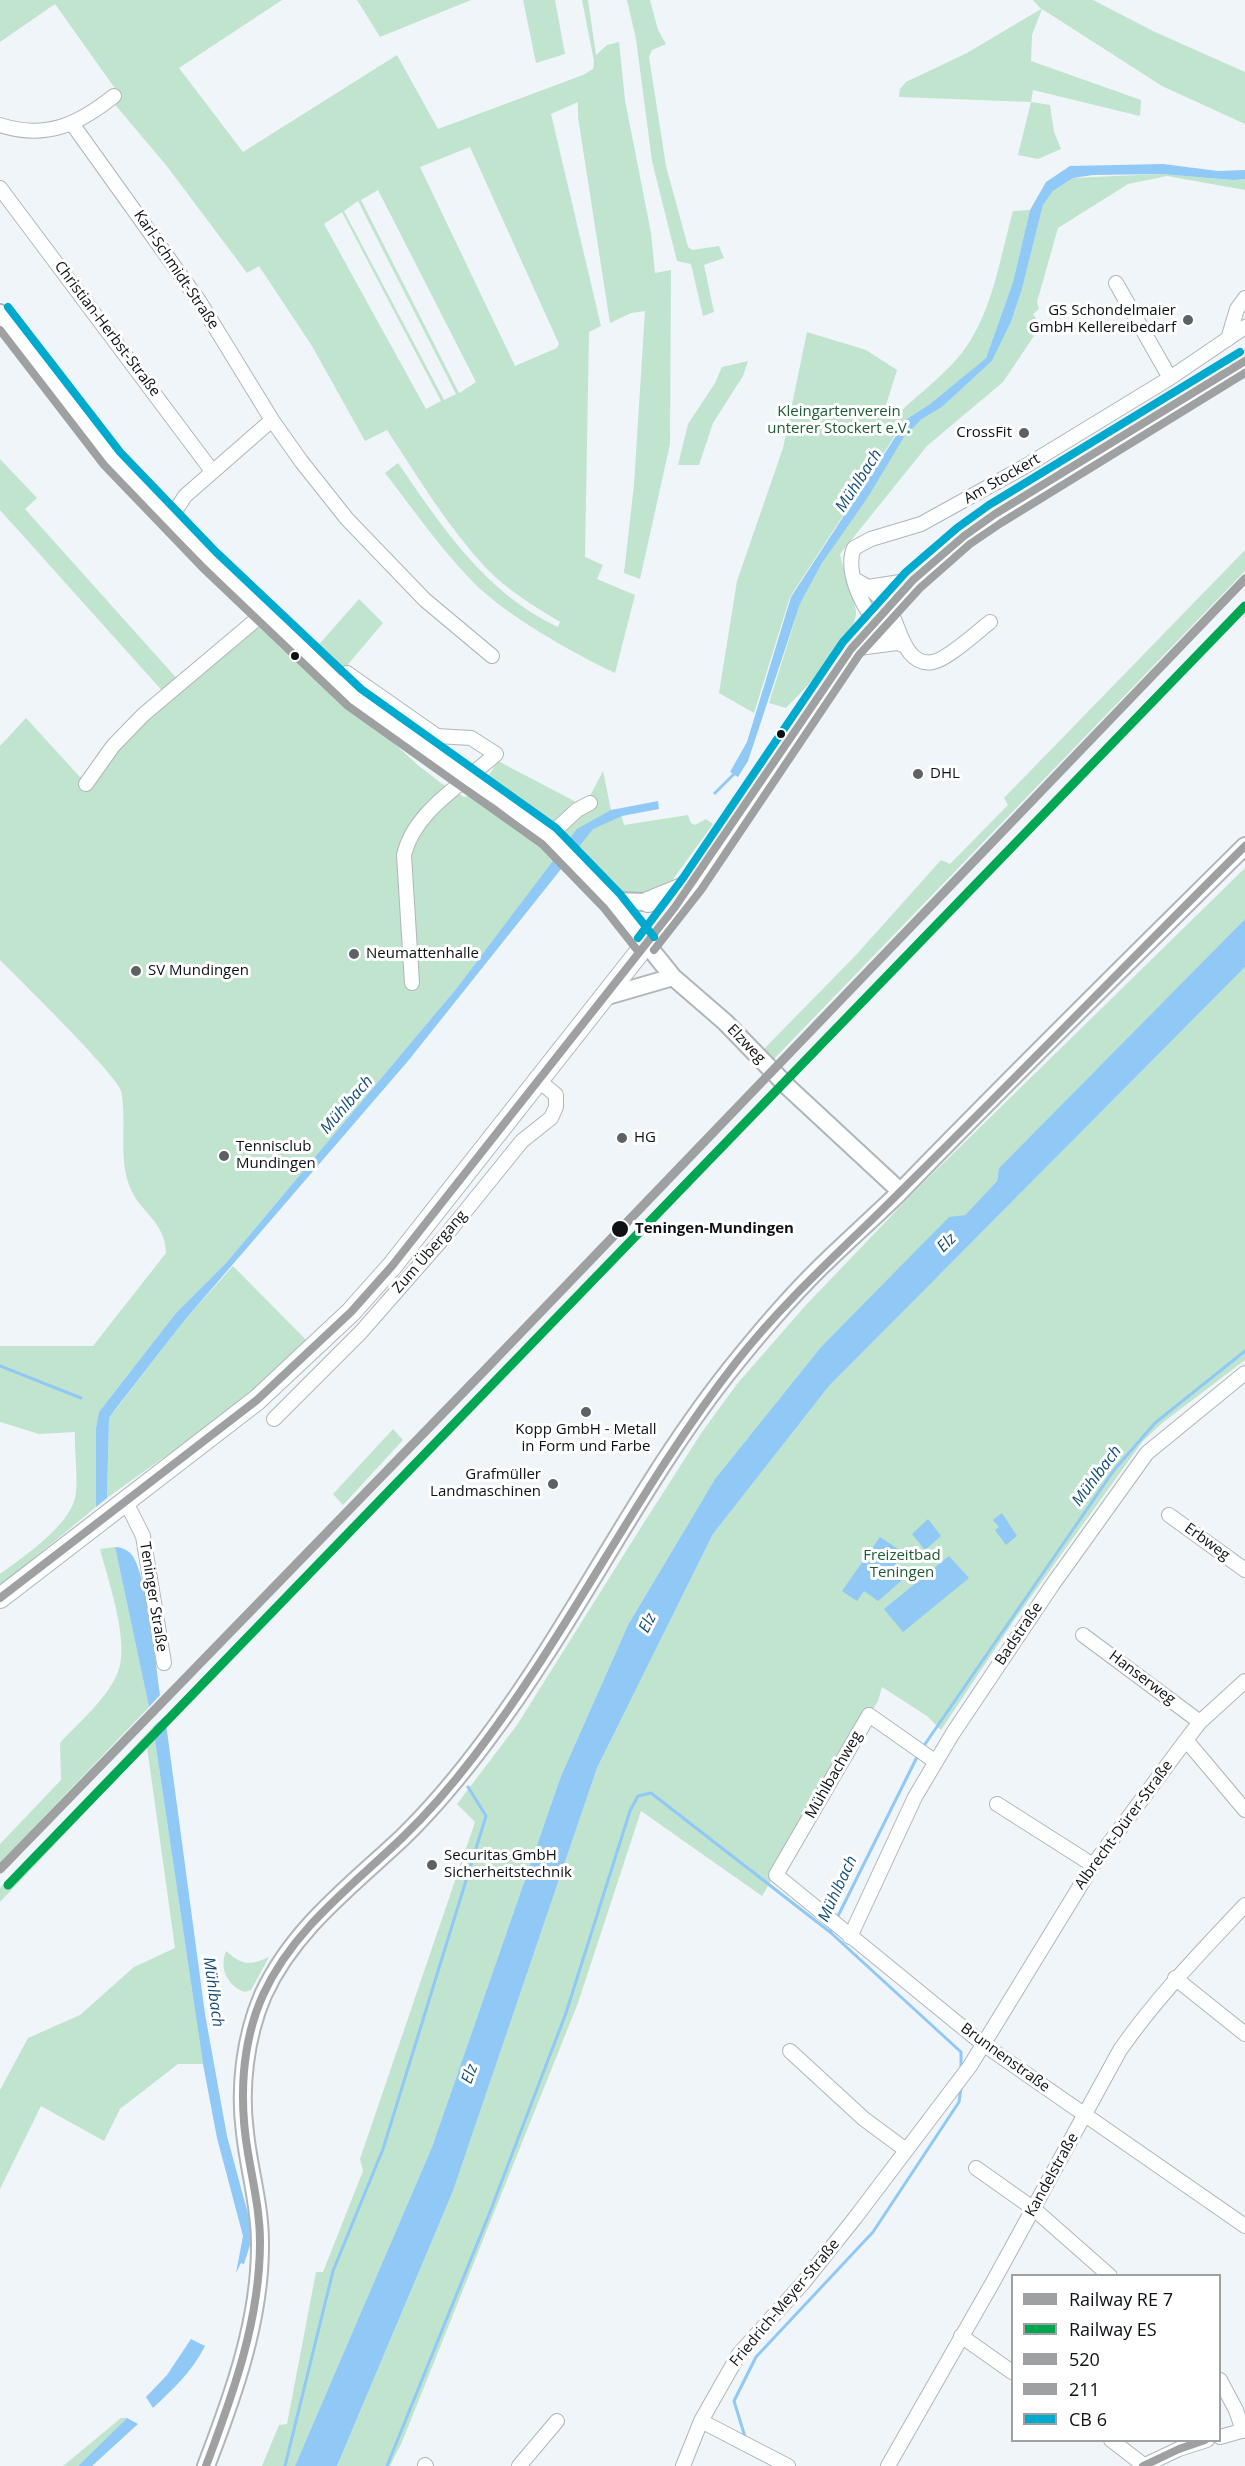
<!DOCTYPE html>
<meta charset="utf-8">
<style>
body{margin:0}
#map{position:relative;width:1245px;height:2466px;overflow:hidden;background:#f0f5fa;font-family:"Open Sans",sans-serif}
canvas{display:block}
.legend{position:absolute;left:1011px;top:2274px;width:210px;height:168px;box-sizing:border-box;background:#fff;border:2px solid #9fa0a1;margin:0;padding:8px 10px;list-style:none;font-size:18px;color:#0e1214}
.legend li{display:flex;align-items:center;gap:12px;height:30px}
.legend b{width:30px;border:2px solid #9fa0a1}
</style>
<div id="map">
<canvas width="1245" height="2466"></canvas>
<ul class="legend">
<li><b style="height:8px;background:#9fa0a1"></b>Railway RE 7</li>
<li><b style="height:8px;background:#00a651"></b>Railway ES</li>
<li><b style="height:8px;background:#9fa0a1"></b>520</li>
<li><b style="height:8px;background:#9fa0a1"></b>211</li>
<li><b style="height:8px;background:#00a9ce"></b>CB 6</li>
</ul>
</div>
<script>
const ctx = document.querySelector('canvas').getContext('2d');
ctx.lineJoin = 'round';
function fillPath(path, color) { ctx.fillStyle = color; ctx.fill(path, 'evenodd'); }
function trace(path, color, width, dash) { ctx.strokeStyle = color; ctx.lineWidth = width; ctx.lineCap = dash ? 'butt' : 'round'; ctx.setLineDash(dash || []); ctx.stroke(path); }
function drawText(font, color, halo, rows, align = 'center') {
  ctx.font = font + ' "Open Sans",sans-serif'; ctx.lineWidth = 6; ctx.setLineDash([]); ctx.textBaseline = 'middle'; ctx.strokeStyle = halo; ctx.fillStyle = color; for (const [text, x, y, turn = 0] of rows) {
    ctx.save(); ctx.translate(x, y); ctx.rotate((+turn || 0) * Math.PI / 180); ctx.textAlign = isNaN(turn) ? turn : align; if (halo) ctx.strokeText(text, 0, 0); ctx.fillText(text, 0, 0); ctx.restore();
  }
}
const green = new Path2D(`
 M0 0H282L179 68 243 152 397 55 438 129 583 75 593 69 594 61 582 0H588L596 55 607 45 619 42 625 100 651 233 655 273 671 270 670 444 640 579 624 573 634 485 645 311 631 313 610 323 578 117V102L551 114 601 326 589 332 585 557 603 565 597 579 635 595 615 673C571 652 505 615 472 581 440 548 413 509 385 473L398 463C442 527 485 593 558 627L560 622C534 606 507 590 486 568 447 526 418 477 387 430L365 441 312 346 259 266 247 273 166 165 112 101 119 94 55 4 0 42ZM470 147 559 344 557 348 515 366 420 167ZM378 190 476 382 461 392 459 393 361 200ZM358 201 456 394 444 400 344 211ZM342 212 441 401 426 409 324 224Z
 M357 0H471L380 37Z
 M523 0H555L565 54 536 63Z
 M627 0H650L658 30 666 44 652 50 649 57 666 166 688 247 692 250 719 246 724 258 704 265 714 312 703 316 691 264 677 261 652 161 636 39Z
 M1033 0H1093L1155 32 1245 72V124L1162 86 1042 9 1032 35 1031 61 1141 100 1140 116 1033 90 1031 102 1050 105 1054 132 1061 149 1038 159 1018 155 1031 102 899 97 900 89 906 82 967 53 1041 9Z
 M1161 174 1233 180 1245 179V190L1167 176 1128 184 1058 228 1037 302 1039 309 1033 314 1037 320 1027 325 1034 336 1003 382 927 446 840 554C843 570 855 598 856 612 857 635 802 692 786 708L769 703 800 604 822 563 904 437 922 419 942 407 992 361 1011 322 1022 289 1043 205 1053 191 1073 178Z
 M1030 210 1013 282 986 358 930 404 907 419 900 428 790 597 754 713 719 693 737 581 783 448 807 332 866 350 897 370 886 405 900 412C922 391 954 368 970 341 994 303 1001 254 1013 211Z
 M748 361 743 376 713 423 699 465H678L688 424 715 383 722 367Z
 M0 459 37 498 25 509 180 682 256 624 308 673 349 703 419 766 441 783 464 797 477 794 498 761 578 803 591 794 603 771 611 810 620 809 624 825 688 815 691 823 695 825 706 819 713 824 666 889 622 899 564 847 456 989 226 1263 176 1313 99 1412 96 1428V1507L0 1586V1574C23 1557 68 1527 75 1498 79 1485 74 1449 75 1432L39 1434 0 1422V1346H93L166 1253C165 1219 137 1212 128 1182 119 1153 127 1120 121 1091 117 1075 18 978 0 960V746L26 718 80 777 88 776 166 695 0 510Z
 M1245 550V571L772 1061 762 1051 856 955 941 860 950 864 1008 805 1004 798Z
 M359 599 383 623 344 669 327 659 315 649Z
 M1245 868V919L999 1168 997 1181 965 1215 949 1218 821 1347 715 1479 628 1625 561 1776 432 2147 295 2466H262L279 2425 287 2424 316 2272H323L363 2171 360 2159 475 1822 457 1804 517 1725 645 1521 702 1432 737 1384 806 1305 918 1188Z
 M1245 967V1360L1161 1424 1142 1442 1015 1619 941 1730 927 1716 882 1687 878 1701 762 1896 641 1811 578 2003 402 2442 390 2466H337L453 2191 597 1768 713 1534 829 1386Z
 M233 1266 308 1342C249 1402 175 1448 107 1498L109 1418 184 1321Z
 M393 1429 403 1440 343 1505 333 1494Z
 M115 1547 149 1707 0 1863V1844L61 1780 60 1743C80 1721 107 1699 118 1672 130 1642 108 1580 100 1549Z
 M153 1727 203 2064H178L120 2109 104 2141 41 2106 0 2189V2090L28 2038 80 2015 134 1967 175 1948 147 1747 0 1902V1888Z
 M226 1951C242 1965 249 1966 269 1957L251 1990 245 1992C227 1986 219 1968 226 1951Z
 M121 2418H127L78 2466H63Z`);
const water = new Path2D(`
 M1163 164 1218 171 1245 170V179L1233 180 1161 174 1093 175 1073 178 1053 191 1043 205 1022 289 1011 322 992 361 942 407 922 419 904 437 868 497 822 563 800 604 748 761 738 777 730 772 747 742 791 597 907 419 930 404 986 358 1013 282 1030 210 1046 182 1070 166Z
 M658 801 659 809 622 816 593 829 408 1061 184 1321 117 1407 109 1418 107 1498 96 1507V1428L99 1412 176 1313 226 1263 456 989 577 829 611 810Z
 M1245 919V967L829 1386 713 1534 597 1768 453 2191 337 2466H295L432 2147 561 1776 628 1625 715 1479 821 1347 949 1217 965 1215 997 1181 999 1168Z
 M1002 1513 1017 1536 1006 1545 995 1530 999 1527 993 1520Z
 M928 1519 941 1536 925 1550 912 1534Z
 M880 1537 901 1551 894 1561 907 1576 878 1601 864 1591 857 1601 842 1591Z
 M115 1547C123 1547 130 1551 134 1558 149 1588 155 1659 160 1695L149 1707Z
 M949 1556 969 1578 903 1632 884 1609Z
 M165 1716 205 2014 227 2136 251 2225V2242L244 2264 241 2263 236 2273 243 2236 217 2138 203 2064 153 1727Z
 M191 2339 205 2346C192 2372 174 2388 153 2408L146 2397 167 2375Z
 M127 2418 138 2424 92 2466H78Z`);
const stream = new Path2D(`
 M715 793 736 772
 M0 1366 81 1398
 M923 1747 1114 1470 1155 1423 1245 1351
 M837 1918 918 1755
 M833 1927 830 1932 961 2052V2069
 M746 2440 734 2401 756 2357 873 2232 959 2102 961 2088
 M285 2466 333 2271 383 2149 486 1816 468 1787
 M387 2466 490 2212 566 2013 630 1811 638 1796 651 1793 830 1932`);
const minor = new Path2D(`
 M0 125C46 140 79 124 114 96
 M73 125 199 301 272 420 301 461 347 519 425 600 492 656
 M0 188 212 471
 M1116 283 1170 378
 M1228 339 1237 309 1245 298
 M170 519 185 496 272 420
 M854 579C868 586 880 596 889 609 900 626 904 667 933 662 948 659 977 632 990 622
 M868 587 913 580
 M905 646C876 636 841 577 854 548L871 539 921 524 1024 467 1170 378 1245 327
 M851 649 897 643
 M347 673 437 736 471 738 496 754C463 784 414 811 404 855L412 983
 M86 784 113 746 143 715 264 613
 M549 836 577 810 590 803
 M274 1419 361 1332 446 1235 522 1141 551 1118 556 1107V1095L538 1080
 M125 1500 143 1536 164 1663
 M1169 1515 1245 1570
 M1083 1635 1200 1722
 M1186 1740 1245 1810
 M936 1762 869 1715 776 1875 983 2044 1245 2226
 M997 1804 1093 1865
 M850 1937 915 1797 953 1733 1053 1584 1147 1453 1245 1373
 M1175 1978 1245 2034
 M790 2051 864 2119 906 2150
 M976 2168 1034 2209 1110 2276
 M961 2336 1012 2372
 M1220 2380 1236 2410 1243 2431
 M701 2421 788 2466
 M1220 2437 1245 2430
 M1111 2440 1145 2466
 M425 2465 426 2466
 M519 2466 557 2421
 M683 2466 701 2421 739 2354 803 2283 855 2218 970 2066 1093 1865 1186 1740 1200 1722 1245 1681
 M888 2466 993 2282 1120 2050C1157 1997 1201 1952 1245 1905
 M1143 2466 1179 2449 1207 2440`);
const tertiary = new Path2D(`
 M0 313 112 459 301 649 334 681 395 728 498 797 549 836 612 901 673 977 725 1022 789 1088 900 1191
 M612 901 648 902
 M604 997 673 977
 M206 2466C233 2396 261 2319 260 2242 260 2205 249 2170 245 2133 239 2088 245 2037 263 1995 293 1929 351 1886 402 1838 433 1808 461 1774 487 1739 578 1618 641 1479 737 1361 766 1325 797 1289 831 1257 853 1236 875 1216 897 1195 1011 1077 1128 962 1245 846`);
const primary = new Path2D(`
 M648 902 692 884
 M0 1598 257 1400 351 1312 392 1266 675 907 851 649 913 580 964 536 995 514 1245 361`);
const bus1 = new Path2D(`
 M0 1598 257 1400 351 1312 392 1266 675 907 851 649 913 580 964 536 995 514 1245 361
 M206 2466C233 2394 260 2320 260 2242 260 2212 253 2183 248 2153 239 2101 241 2044 263 1995 293 1929 352 1886 402 1838 429 1812 453 1784 475 1755 571 1630 639 1486 737 1361 785 1300 842 1250 897 1195 1014 1080 1128 962 1245 846
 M1143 2466 1179 2449 1205 2440`);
const bus2 = new Path2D(`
 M0 330 104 465 202 567 348 706 542 844 604 908 638 951
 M654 950 701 890 859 655 920 588 970 544 1001 523 1245 373`);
const bus3 = new Path2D(`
 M8 307 120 452 216 552 361 689 556 828 620 894 654 937
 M638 938 683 878 843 642 906 572 957 528 989 505 1240 352`);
const rail1 = new Path2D(`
 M0 1869 483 1372 1245 579`);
const rail2 = new Path2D(`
 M8 1885 1245 606`);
const markers = [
 [1188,320,6,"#5d6164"],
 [1024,433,6,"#5d6164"],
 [295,656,5,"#0e1214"],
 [781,734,5,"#0e1214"],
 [918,774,6,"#5d6164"],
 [354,954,6,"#5d6164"],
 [136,971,6,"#5d6164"],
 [622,1138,6,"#5d6164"],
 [224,1156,6,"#5d6164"],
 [620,1229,9,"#0e1214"],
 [586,1412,6,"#5d6164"],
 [553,1484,6,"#5d6164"],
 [432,1865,6,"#5d6164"]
];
const streetNames = [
 ["Karl-Schmidt-Straße",176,270,56],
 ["Christian-Herbst-Straße",107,329,53],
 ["Am Stockert",1002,479,-30],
 ["Elzweg",746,1044,46],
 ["Zum Übergang",430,1252,-49],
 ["Erbweg",1207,1542,36],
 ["Teninger Straße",153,1597,81],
 ["Badstraße",1019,1634,-56],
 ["Hanserweg",1142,1678,37],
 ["Mühlbachweg",834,1775,-60],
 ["Albrecht-Dürer-Straße",1124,1825,-54],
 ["Brunnenstraße",1005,2058,36],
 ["Kandelstraße",1052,2175,-61],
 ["Friedrich-Meyer-Straße",785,2303,-50]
];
const poiNames = [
 ["GS Schondelmaier",1176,311,"right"],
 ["GmbH Kellereibedarf",1176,328,"right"],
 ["CrossFit",1012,433,"right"],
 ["DHL",930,774],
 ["Neumattenhalle",366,954],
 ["SV Mundingen",148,971],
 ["HG",634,1138],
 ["Tennisclub",236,1147],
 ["Mundingen",236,1164],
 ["Kopp GmbH - Metall",586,1430,"center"],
 ["in Form und Farbe",586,1447,"center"],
 ["Grafmüller",541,1475,"right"],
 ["Landmaschinen",541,1492,"right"],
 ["Securitas GmbH",444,1856],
 ["Sicherheitstechnik",444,1873]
];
const parkNames = [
 ["Kleingartenverein",839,412],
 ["unterer Stockert e.V.",839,429],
 ["Freizeitbad",902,1556],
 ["Teningen",902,1573]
];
const stopNames = [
 ["Teningen-Mundingen",635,1229]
];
const waterNames = [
 ["Mühlbach",859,481,-57],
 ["Mühlbach",347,1105,-49],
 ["Elz",947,1243,-45],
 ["Mühlbach",1097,1476,-53],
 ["Elz",648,1623,-64],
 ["Mühlbach",838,1889,-65],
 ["Mühlbach",213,1992,82],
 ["Elz",470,2074,-70]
];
fillPath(green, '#c0e4cd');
fillPath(water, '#90c8f6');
trace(stream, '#90c8f6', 3);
trace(minor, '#b1b5b9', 16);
trace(tertiary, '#b1b5b9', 20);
trace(primary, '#b1b5b9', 22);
trace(minor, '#fdfefe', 14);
trace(tertiary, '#fdfefe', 16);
trace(primary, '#fdfefe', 20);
trace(bus1, '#9fa0a1', 8);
trace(bus2, '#9fa0a1', 8);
trace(bus3, '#00a9ce', 8);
trace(rail1, '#9fa0a1', 9);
trace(rail2, '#00a651', 9);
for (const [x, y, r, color] of markers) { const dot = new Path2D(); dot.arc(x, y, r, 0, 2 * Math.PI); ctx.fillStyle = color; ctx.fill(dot); trace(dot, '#fff', 2); }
drawText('15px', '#0e1214', '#fff', streetNames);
drawText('15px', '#0e1214', '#fff', poiNames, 'left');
drawText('15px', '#1e5c34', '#fff', parkNames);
drawText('bold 15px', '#0e1214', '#fff', stopNames, 'left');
drawText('italic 16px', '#134d77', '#fff', waterNames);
</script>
